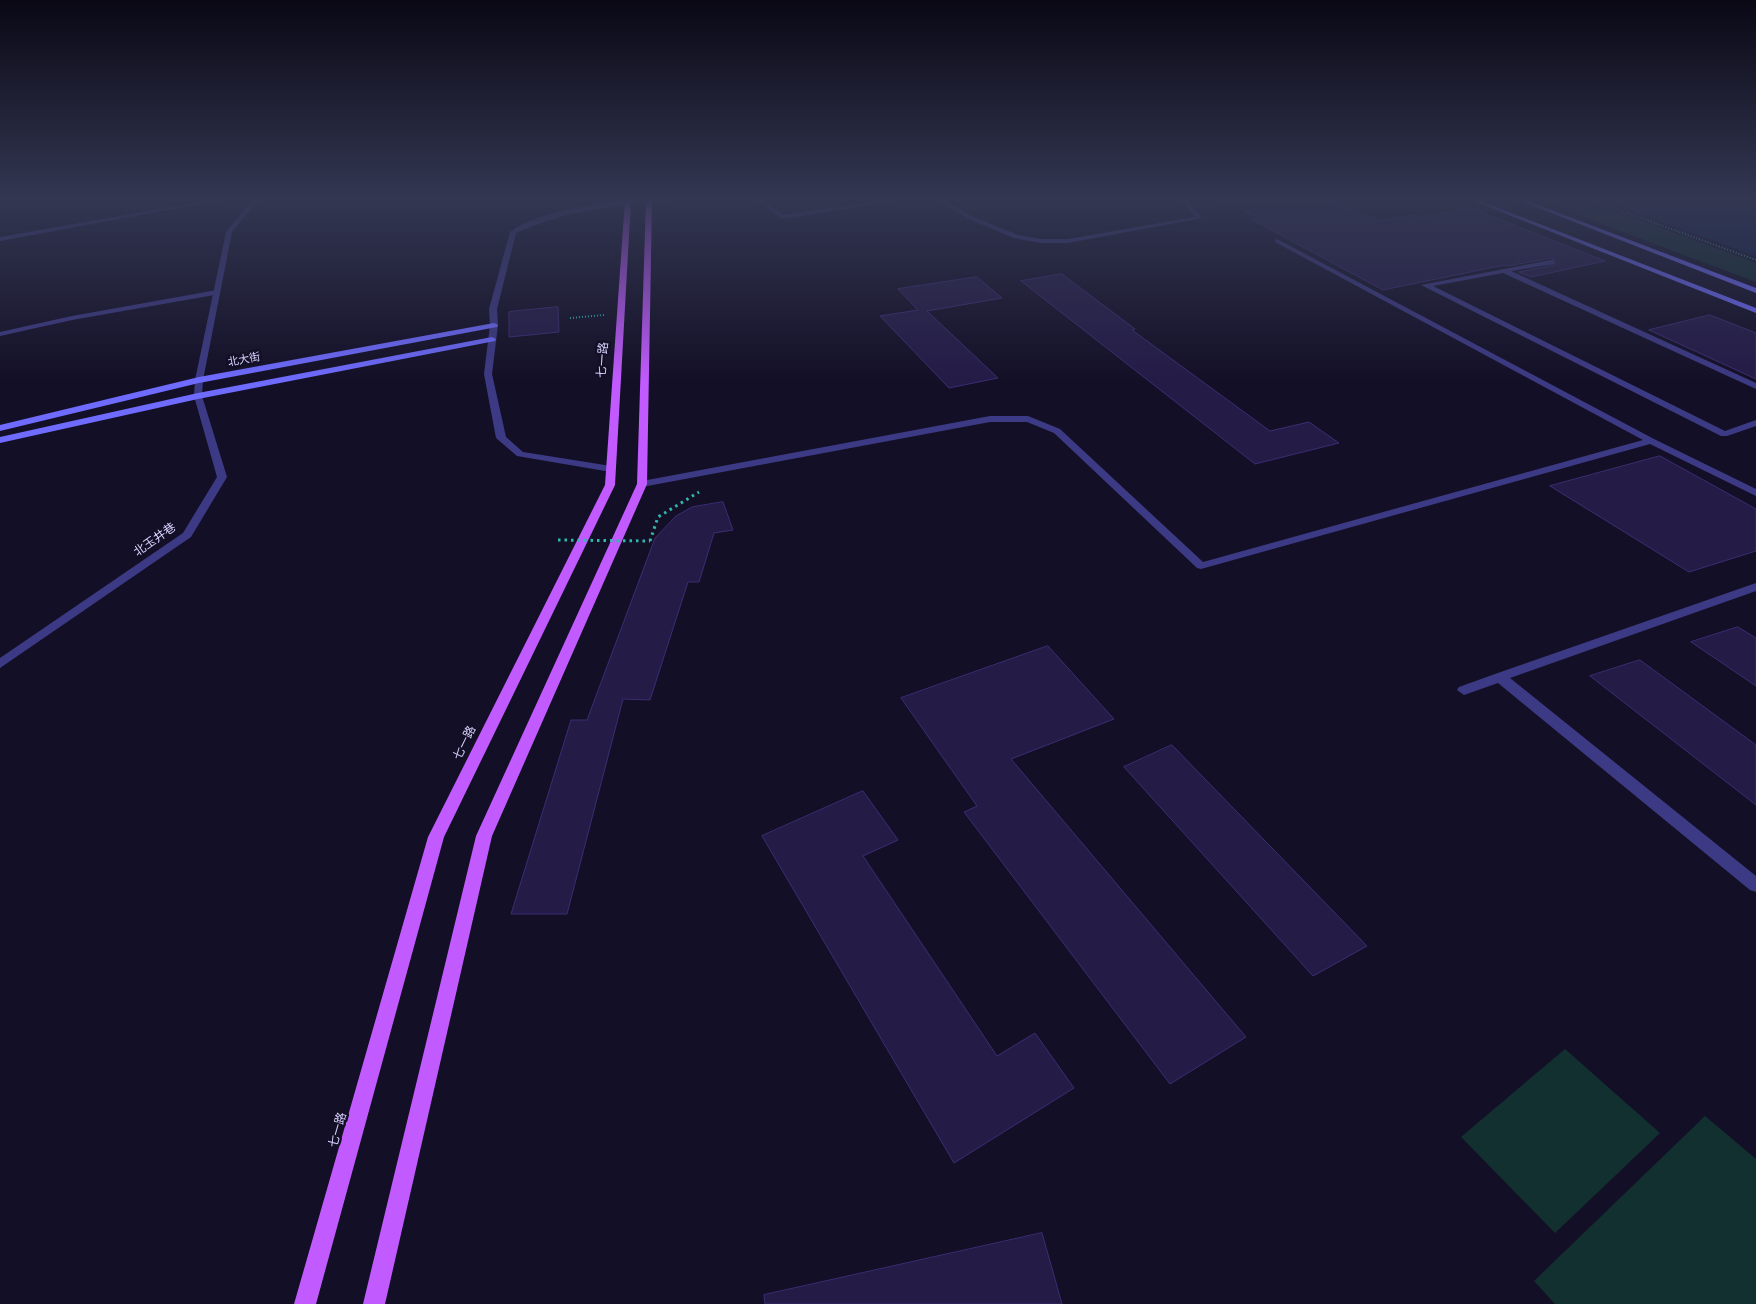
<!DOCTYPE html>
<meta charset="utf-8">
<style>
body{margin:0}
canvas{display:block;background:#130f26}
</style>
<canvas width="1756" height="1304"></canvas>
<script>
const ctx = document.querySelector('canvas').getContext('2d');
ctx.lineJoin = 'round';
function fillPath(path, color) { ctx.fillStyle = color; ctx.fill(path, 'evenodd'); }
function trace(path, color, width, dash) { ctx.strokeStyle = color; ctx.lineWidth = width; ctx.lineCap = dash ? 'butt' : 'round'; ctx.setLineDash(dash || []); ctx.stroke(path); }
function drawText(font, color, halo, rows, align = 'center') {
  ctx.font = font + ' Helvetica,"Noto Sans SC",sans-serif'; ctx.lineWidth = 5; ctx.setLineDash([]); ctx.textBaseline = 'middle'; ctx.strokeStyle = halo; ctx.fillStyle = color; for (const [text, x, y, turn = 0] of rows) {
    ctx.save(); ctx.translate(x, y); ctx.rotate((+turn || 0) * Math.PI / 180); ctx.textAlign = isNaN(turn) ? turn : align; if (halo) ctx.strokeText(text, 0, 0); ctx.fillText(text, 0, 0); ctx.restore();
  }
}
const green = new Path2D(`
 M1538 200H1586L1756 263V282Z
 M1565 1049 1660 1133 1555 1233 1461 1137Z
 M1705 1116 1756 1159V1304H1555L1534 1281Z`);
const water = new Path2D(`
 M1601 200H1727L1756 209V256Z`);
const building = new Path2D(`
 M1221 200H1331L1378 221 1415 215 1421 217 1471 208 1605 261 1531 277 1519 272 1555 265V259L1551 258 1508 266 1504 265 1383 290 1251 219 1259 218Z
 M1062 274 1135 329 1132 330 1270 431 1309 422 1339 443 1255 464 1021 281Z
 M977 277 1002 298 927 311 998 378 949 388 880 316 918 310 898 289Z
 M558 307 559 332 509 337V312Z
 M1710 315 1756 333V379L1649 330Z
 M1660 456 1756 509V551L1689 572 1550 486Z
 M723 502 733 530 714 533 699 582H688L650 700 623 699 567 914H511L571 720H587L655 538 676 516 692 507Z
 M1738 627 1756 638V686L1691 642Z
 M1048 646 1114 719 1011 759 1246 1037 1170 1084 964 812 977 806 901 698Z
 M1640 660 1756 745V805L1590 676Z
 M1172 745 1367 946 1313 976 1124 767Z
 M863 791 898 840 863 856 997 1056 1035 1033 1074 1088 954 1163 762 836Z
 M1042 1233 1062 1304H765L764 1295Z`);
const pathFar1 = new Path2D(`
 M1592 200 1756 260
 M1738 200 1756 205
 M570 318 604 315`);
const path = new Path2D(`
 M650 541 658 517 699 492`);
const service = new Path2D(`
 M647 200H677L649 203Z
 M757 200H763L783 215 887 200H899L782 219Z
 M939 200H946L971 216 1018 235 1041 239H1068L1195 217 1181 200H1187L1202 218 1068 243H1041L1014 238 967 218Z
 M1551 260H1554V264L1511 271 1756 383V389L1503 273 1433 286 1725 431 1756 420V426L1727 436H1721L1421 285Z
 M217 290H220V294L72 320 0 336V332L72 316Z`);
const minor = new Path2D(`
 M211 200H222L0 241V237Z
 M252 200H258L232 232 203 380 202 396 227 477 191 537 0 668V658L183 533 217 477 194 396 195 380 226 232Z
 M651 200 649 203C603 207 559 213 516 233L497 309 498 325 492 374 506 437 523 452 611 466 616 469 611 472 517 456 496 438 484 374 490 325 489 309 510 232C536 211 618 198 651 200Z
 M1277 239 1654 439 1756 489V496L1650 444 1201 569 1197 568 1054 433 1027 422H990L642 487 637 484 642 481 990 416H1028L1060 429 1203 562 1643 440 1275 242V240Z
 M1756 583V591L1510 678 1756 876V892L1750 890 1498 683 1464 695 1457 690 1459 687 1495 674Z`);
const secondary = new Path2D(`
 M1471 200H1478L1756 308V313Z
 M1518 200H1525L1756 288V293Z
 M494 323 498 325 497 327 199 383 0 431V425L199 377Z
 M492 337 496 339 495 341 198 399 0 443V437L198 393Z`);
const primary = new Path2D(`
 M625 200H631L615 485 444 837 316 1304H294L428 837 605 485Z
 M646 200H652L647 484 492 836 385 1304H363L476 836 637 484Z`);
const pathBridge = new Path2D(`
 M558 540 650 541`);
const farStreetnames = [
 ["北大街",244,360,-11]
];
const streetNames = [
 ["七一路",603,360,-86],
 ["北玉井巷",155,540,-35],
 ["七一路",465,743,-64],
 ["七一路",338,1130,-74]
];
fillPath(green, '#12302f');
fillPath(water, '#0c2248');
fillPath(building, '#241b47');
trace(building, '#3b2d73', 1);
trace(pathFar1, '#2fb8b0', 2, [1, 2]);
trace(path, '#2fb8b0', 3, [2.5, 4]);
fillPath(service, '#3d3a85');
fillPath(minor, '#3d3a85');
fillPath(secondary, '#6f6bff');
fillPath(primary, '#c25bff');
trace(pathBridge, '#2fb8b0', 3, [2.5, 4]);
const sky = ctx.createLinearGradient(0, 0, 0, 382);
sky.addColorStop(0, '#0a0815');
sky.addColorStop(0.52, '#333752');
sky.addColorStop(1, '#33375200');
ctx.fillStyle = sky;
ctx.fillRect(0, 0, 1756, 382);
drawText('11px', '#d9d4ff', '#130f26', farStreetnames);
drawText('12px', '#d9d4ff', '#130f26', streetNames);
</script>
